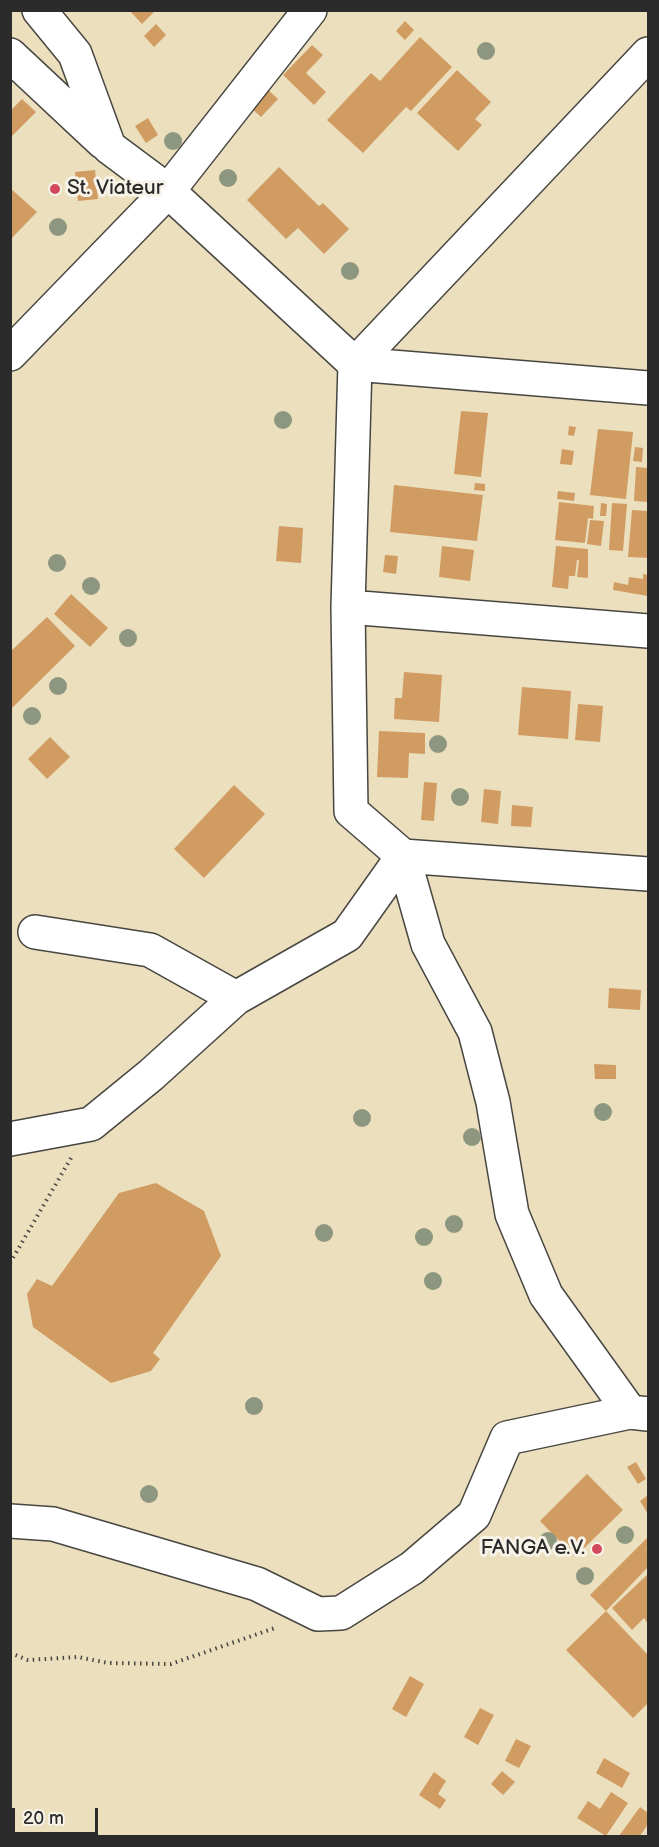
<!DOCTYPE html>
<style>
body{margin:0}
#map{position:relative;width:659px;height:1847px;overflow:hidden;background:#ebdfbe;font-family:"Balsamiq Sans",sans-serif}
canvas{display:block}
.frame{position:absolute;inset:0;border:12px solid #2b2b2b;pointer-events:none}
.scale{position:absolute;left:12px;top:1808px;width:86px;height:27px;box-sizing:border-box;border:3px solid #2b2b2b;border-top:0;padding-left:8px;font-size:18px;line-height:21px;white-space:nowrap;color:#2b2b2b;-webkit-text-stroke:4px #f7f3e8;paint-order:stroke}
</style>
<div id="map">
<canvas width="659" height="1847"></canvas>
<div class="frame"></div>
<div class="scale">20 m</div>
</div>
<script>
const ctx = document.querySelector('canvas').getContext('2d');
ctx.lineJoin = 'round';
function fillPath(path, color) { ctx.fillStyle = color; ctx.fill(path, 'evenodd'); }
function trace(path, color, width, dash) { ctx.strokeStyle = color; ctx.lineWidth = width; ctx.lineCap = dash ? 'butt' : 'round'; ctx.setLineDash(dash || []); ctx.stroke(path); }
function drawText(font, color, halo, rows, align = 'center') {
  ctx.font = font + ' "Balsamiq Sans",sans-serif'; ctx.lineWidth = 6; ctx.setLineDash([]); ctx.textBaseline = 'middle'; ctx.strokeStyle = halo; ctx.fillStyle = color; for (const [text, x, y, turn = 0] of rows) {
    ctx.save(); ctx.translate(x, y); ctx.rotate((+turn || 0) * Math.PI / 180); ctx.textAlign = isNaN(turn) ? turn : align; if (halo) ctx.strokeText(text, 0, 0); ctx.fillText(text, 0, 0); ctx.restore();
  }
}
const building = new Path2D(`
 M129 10H156L142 24Z
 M405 21 414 30 405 40 396 31Z
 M156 24 166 35 154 47 144 36Z
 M420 37 452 67 411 111 406 107 363 153 327 120 371 73 380 81Z
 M312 45 323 55 306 73 326 92 314 105 283 75Z
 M457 70 491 102 475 119 482 125 458 151 417 113Z
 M267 89 278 99 261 117 249 106Z
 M22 99 36 112 10 138V111Z
 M148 118 158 135 146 143 135 126Z
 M279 167 319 206 323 203 349 229 324 254 298 228 286 239 247 200Z
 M95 170 98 199 78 201 75 172Z
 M10 188 37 212 10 240Z
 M461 411 488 413 481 477 454 474Z
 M569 426 576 427 574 436 568 435Z
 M598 429 633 432 626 499 590 495Z
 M635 447 643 448 642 462 633 461Z
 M562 449 574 451 572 465 560 464Z
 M636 467 648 468V502L634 501Z
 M475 483 485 484V491L474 490Z
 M394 485 483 495 477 541 390 532Z
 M558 491 575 493 574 501 557 499Z
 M559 502 594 506 593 519 588 518 585 543 555 540Z
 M601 503 607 504 606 516H600Z
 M612 503 627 504 623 551 609 550Z
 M632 510 648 511V558L628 557Z
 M590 520 604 521 601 546 587 544Z
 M279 526 303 528 301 563 276 561Z
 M442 546 474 550 470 581 439 577Z
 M556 546 588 549V578L577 577 579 560H577L575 576H569L568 589 552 587Z
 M385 555 398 556 396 574 383 572Z
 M643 574 648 575V596L613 590 614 582 628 585 629 577 643 579Z
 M71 594 108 628 90 647 54 614Z
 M47 617 75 646 10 710V652Z
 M404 672 442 675 439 722 394 719 395 698H402Z
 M522 687 571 691 568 739 518 735Z
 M578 704 603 706 600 742 575 740Z
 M379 731 425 733V754L409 753 408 778 377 777Z
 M50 737 70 757 47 779 28 759Z
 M424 782 437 783 434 821 421 820Z
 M234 785 265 814 204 878 174 849Z
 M484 789 501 791 498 824 481 822Z
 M512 805 533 807 531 827 511 826Z
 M609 988 641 990 640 1010 608 1008Z
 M594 1064 616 1065V1079H595Z
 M156 1183 204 1211 221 1256 153 1353 160 1359 151 1371 111 1383 33 1327 27 1294 37 1279 52 1286 119 1193Z
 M636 1462 646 1479 638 1484 627 1467Z
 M587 1474 623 1510 575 1557 540 1521Z
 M648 1495V1514L640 1501Z
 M648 1537V1567L606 1611 590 1595Z
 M648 1574V1624L644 1618 632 1630 612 1608Z
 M606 1611 648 1655V1703L633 1718 566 1650Z
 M410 1676 424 1684 406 1717 392 1709Z
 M480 1708 494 1715 478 1745 464 1737Z
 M516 1739 531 1746 519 1768 505 1761Z
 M604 1758 630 1773 622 1788 596 1773Z
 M502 1771 515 1782 503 1795 491 1784Z
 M434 1772 446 1781 438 1794 446 1800 440 1809 419 1795Z
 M611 1792 628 1803 606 1836 577 1818 588 1801 600 1809Z
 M640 1807 648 1813V1824L640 1836H619Z`);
const path = new Path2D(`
 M10 1263 71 1158
 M10 1653 28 1660 78 1657 108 1663 171 1664 275 1628`);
const minor = new Path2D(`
 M39 10 75 54 109 147 168 191 355 364 648 388
 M10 55 103 142
 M10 354 168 191 310 10
 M348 607 648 631
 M35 932 150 950 236 998 347 935 403 856 648 874
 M10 1139 91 1124 151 1075 236 998
 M630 1412 546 1295 512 1214 493 1102 475 1032 428 944 403 856 351 811 348 607 355 364 648 54
 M10 1521 53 1524 257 1584 318 1614 341 1613 412 1568 474 1515 507 1438 630 1412 648 1414`);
const trees = [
 [486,51],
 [173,141],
 [228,178],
 [58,227],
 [350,271],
 [283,420],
 [57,563],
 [91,586],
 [128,638],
 [58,686],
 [32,716],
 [438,744],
 [460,797],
 [603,1112],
 [362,1118],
 [472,1137],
 [454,1224],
 [324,1233],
 [424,1237],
 [433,1281],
 [254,1406],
 [149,1494],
 [625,1535],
 [548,1541],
 [585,1576]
];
const markers = [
 [55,189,6,"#d1495b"],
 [597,1549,6,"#d1495b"]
];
const poiNames = [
 ["St. Viateur",67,189],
 ["FANGA e.V.",585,1549,"right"]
];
fillPath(building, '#d19c62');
trace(minor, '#484641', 36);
trace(path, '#484641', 4, [1.5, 4.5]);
trace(minor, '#fff', 33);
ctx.fillStyle = '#8d967e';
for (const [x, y] of trees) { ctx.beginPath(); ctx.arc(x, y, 9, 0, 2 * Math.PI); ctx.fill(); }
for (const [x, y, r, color] of markers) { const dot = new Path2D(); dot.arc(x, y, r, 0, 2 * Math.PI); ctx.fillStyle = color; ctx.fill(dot); trace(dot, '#f7f3e8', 2); }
drawText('21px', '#2b2b2b', '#f7f3e8', poiNames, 'left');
</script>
